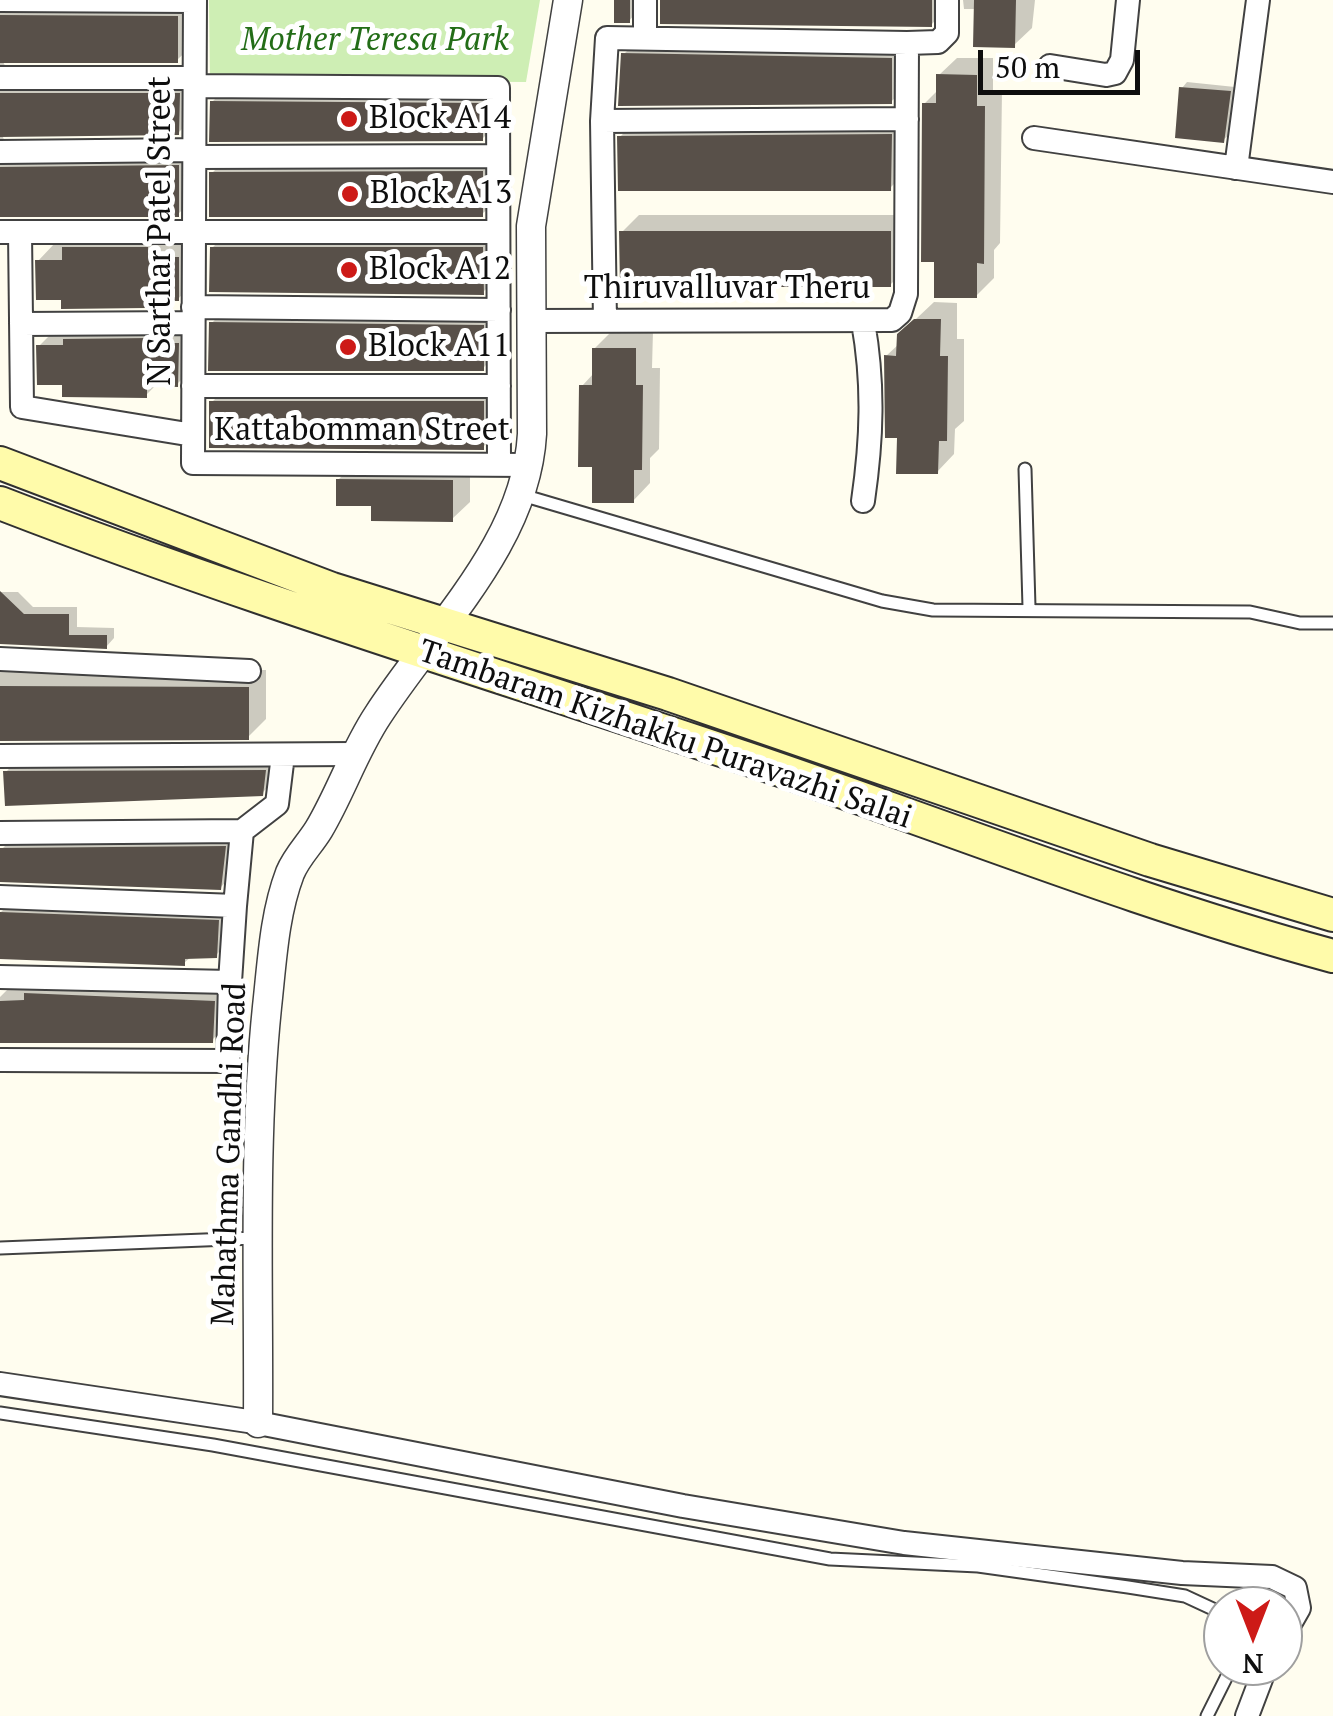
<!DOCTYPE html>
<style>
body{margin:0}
#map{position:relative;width:1333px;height:1716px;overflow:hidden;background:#fffdef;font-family:"PT Serif",serif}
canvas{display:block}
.north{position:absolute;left:1203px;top:1586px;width:100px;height:100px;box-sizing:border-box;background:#fff;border:2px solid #9f9f9f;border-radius:50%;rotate:180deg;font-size:28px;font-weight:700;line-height:40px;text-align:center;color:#0e0e0e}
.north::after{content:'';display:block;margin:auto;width:35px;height:45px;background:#cd1a17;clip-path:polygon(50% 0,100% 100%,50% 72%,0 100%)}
.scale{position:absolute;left:978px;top:50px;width:162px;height:45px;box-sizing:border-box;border:5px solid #0e0e0e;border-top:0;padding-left:12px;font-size:30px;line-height:35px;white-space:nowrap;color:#0e0e0e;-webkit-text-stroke:8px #fff;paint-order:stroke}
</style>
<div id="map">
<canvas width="1333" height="1716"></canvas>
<div class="north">N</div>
<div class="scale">50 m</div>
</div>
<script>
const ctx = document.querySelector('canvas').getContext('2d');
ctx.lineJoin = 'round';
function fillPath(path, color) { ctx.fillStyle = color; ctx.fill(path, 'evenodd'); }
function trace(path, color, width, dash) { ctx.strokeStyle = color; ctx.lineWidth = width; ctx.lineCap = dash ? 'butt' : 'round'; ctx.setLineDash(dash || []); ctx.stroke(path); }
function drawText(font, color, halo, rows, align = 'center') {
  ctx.font = font + ' "PT Serif",serif'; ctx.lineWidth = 10; ctx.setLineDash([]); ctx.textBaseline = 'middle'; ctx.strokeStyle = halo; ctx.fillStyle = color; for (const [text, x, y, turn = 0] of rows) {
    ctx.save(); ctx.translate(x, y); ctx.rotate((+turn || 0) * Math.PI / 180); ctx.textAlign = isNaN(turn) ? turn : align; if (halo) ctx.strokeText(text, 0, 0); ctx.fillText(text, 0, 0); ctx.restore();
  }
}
const green = new Path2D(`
 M209 0H540L526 82 210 80Z`);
const shadow = new Path2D(`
 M0 0H195V43L177 60H2L9 73 196 76V115L178 133 2 134 5 143 196 149V197L178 214 0 215Z
 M616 0H647L629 21Z
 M661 0H949L948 7 931 25Z
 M963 0H1035L1032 28 1014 45 976 9H964Z
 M641 37 909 41 908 84 891 102 624 54Z
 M957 58H993V90H1002L1000 243 994 250V278L976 296 924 104 939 89V75Z
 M1187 82 1235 87 1229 135 1223 140 1182 88Z
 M224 90 494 92V127L482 139 212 102Z
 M908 118V170L890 188 620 137 637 119Z
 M494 160V203L482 214 212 173 224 161Z
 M639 215H908V267L890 285 622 232Z
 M224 236H494V281L483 292 212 248Z
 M196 241 195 281 178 299H152L145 306 63 297 38 261 55 243Z
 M934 302 957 303V339H964V421L955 429 954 454 937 472 899 436 886 356 899 344V335Z
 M223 311 494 314V357L483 368 212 323Z
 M612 331H653L652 368H660L659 449 650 458V483L633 501 594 464 582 386 594 373V349Z
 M189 332V372L177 384H157L146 395 64 382 39 346 51 334Z
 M224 390H495V435L483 447 212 402Z
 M356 462 470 463V502L452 519 374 504 338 480Z
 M0 592H18L33 607H77V627L114 628V638L106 647 0 642Z
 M0 669 266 670V719L248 737 0 739Z
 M282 753 280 775 262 793 6 772 23 754Z
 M242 830 237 870 220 888 2 849 20 831Z
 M13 900 235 904 233 938 215 956H192L184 963 0 957V913Z
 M13 984H231L230 1022 212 1040 0 1041V997Z`);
const building = new Path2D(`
 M614 0H630V23H614Z
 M660 0H932V27L660 24Z
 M974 0H1016L1015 48 973 47Z
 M0 15 178 16V63H0Z
 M621 53 892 58V104L618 106Z
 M936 74 977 75V106H985L984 264 977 263V298H934V262H921L922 103H936Z
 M1179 87 1231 91 1224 143 1175 138Z
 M0 93H180L179 135 0 137Z
 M210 101 483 103V141L209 142Z
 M892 134 891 191H618L617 136Z
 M179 165V217H0V167Z
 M483 171V217H209V172Z
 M619 231H891V287H620Z
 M62 247H148V257H179V301H146V308L61 309V300H36L35 260H62Z
 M210 247H483L484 295 209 292Z
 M914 319H941L940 356H948L947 441H939L938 474H896L897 438H885L884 355 896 356 897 334Z
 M209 322 484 325V371H208Z
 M148 338V343H179L178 387 147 386V398L62 397V385H37L36 345H63V339Z
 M592 348H636V385H643L642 470H634V503H592V467H578L579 385H592Z
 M209 401H484V450L209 448Z
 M336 479 453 480V522L371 521V506H336Z
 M0 591 24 614H69V635H107V649L0 644Z
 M0 686 249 687V740L0 741Z
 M266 770 263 796 5 806 3 771Z
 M226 846 221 890 0 882V848Z
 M0 912 219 920 217 958 185 959V966L0 959Z
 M24 993 215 1001 213 1043H0V1001L24 1000Z`);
const service = new Path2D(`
 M1025 469 1029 607
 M522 495 882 601 933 610 1250 612 1300 623H1333
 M0 1248 255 1238
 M0 1413 213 1445 830 1559 978 1566 1128 1587 1185 1596 1213 1609 1223 1619
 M1207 1716 1232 1666`);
const minor = new Path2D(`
 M0 0 195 1
 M195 0 193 463 530 465
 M645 0V37
 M907 43 938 42 947 33V0
 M1050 66 1106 75 1115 73 1122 60 1128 0
 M0 78H194
 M194 86 498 88 499 465
 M602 121 907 119
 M1034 138 1333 182
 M0 152 194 150
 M194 157 498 156
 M1236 168 1258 0
 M0 232H498
 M20 232 22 407 193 435
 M193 307 499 310
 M531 321 892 320 900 313 906 294 907 43 607 38 602 121 605 321
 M863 322C874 384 872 439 863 501
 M21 324 193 323
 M193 386H499
 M0 659 249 671
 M0 756 355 754
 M242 831 277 804 283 755
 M0 833 242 831 235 906 0 897
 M0 977 230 982 228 1061 0 1060
 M230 982 235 906
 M0 1384 248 1421 683 1506 904 1543 1182 1573 1272 1577 1295 1588 1299 1608 1283 1636
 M1247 1716 1266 1666`);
const tertiary = new Path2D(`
 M258 1423C259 1285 253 1144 267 1007 272 962 274 915 290 873 297 856 310 844 319 829 341 792 354 751 378 715 435 627 526 543 532 434L531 226 568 0`);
const secondary = new Path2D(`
 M0 463 332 589 668 694 1150 860 1333 915
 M0 503C245 598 496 674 745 758 941 824 1133 902 1333 956`);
const markers = [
 [349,119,10,"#cd1a17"],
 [350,194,10,"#cd1a17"],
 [349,270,10,"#cd1a17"],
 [348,347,10,"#cd1a17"]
];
const parkNames = [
 ["Mother Teresa Park",375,41]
];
const poiNames = [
 ["Block A14",369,119],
 ["Block A13",370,194],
 ["Block A12",369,270],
 ["Block A11",368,347]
];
const streetNames = [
 ["N Sarthar Patel Street",161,231,-90],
 ["Thiruvalluvar Theru",727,289],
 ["Kattabomman Street",362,431],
 ["Tambaram Kizhakku Puravazhi Salai",665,735,19],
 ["Mahathma Gandhi Road",230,1154,-88]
];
fillPath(green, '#ceeeb4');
fillPath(shadow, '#0003');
fillPath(building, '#585049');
trace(service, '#414141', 15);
trace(minor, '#414141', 26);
trace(tertiary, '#414141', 31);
trace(secondary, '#303030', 36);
trace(service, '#fff', 11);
trace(minor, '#fff', 22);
trace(tertiary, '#fff', 28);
trace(secondary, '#fffbaa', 32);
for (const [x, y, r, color] of markers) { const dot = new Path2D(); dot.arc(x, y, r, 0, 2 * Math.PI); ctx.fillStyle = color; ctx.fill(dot); trace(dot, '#fff', 4); }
drawText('italic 32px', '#236d17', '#fff', parkNames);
drawText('32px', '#0e0e0e', '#fff', poiNames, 'left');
drawText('32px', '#0e0e0e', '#fff', streetNames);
</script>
